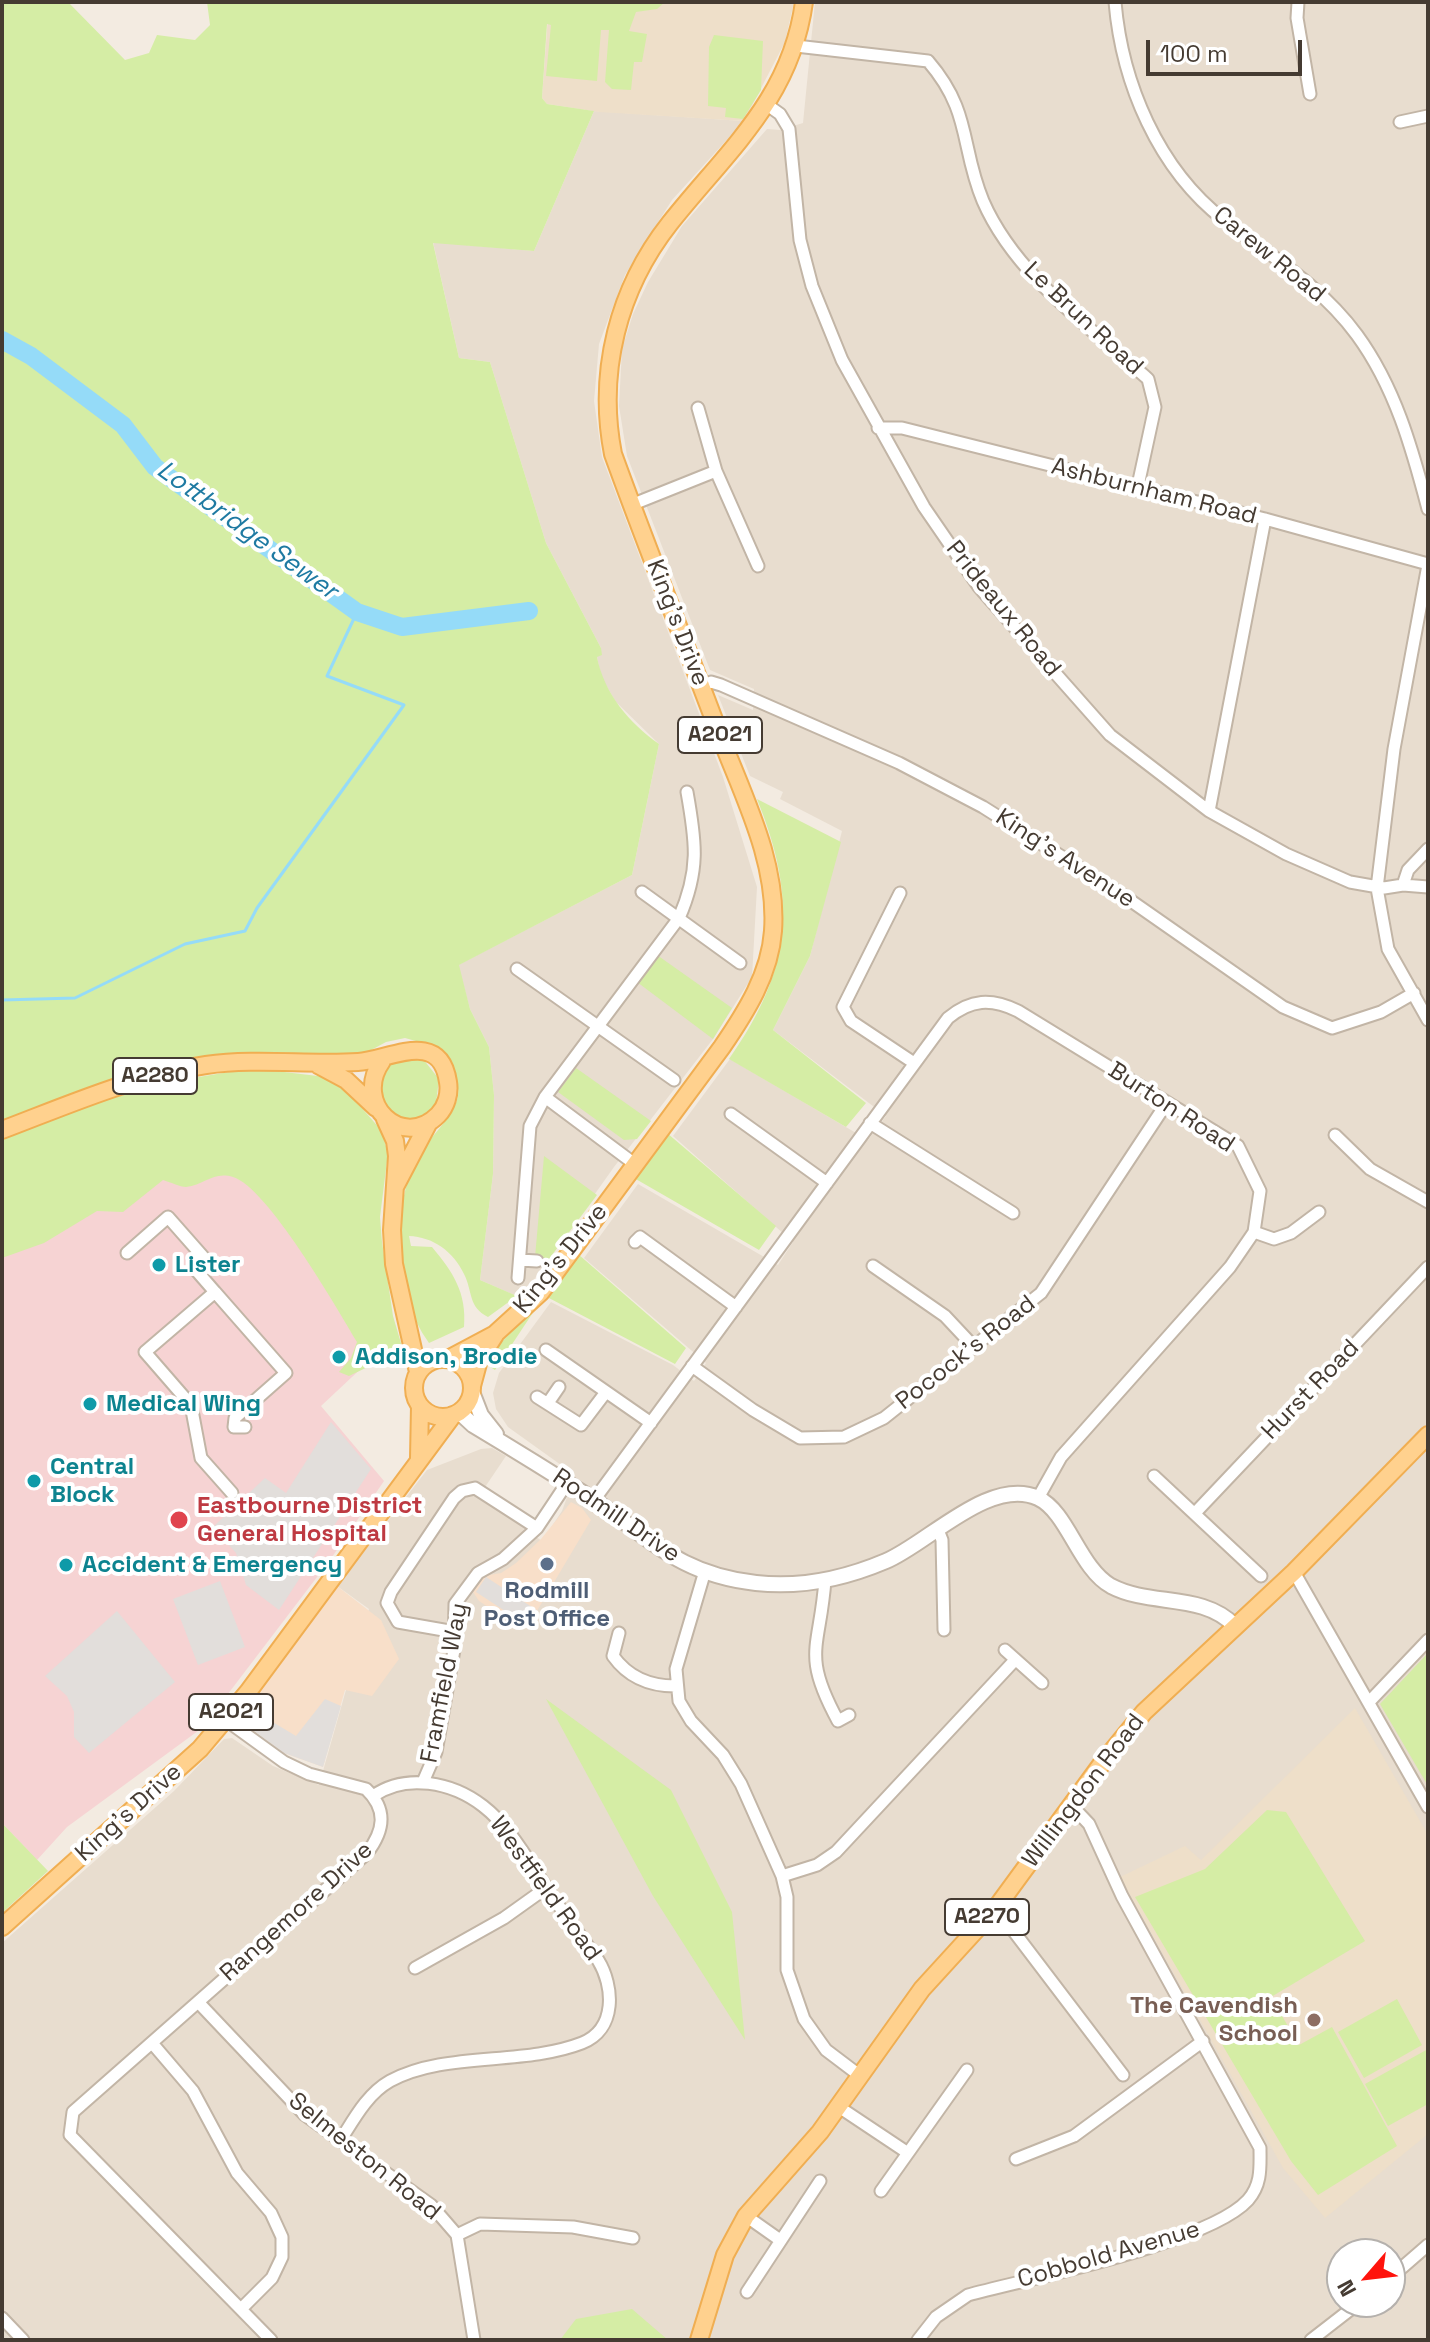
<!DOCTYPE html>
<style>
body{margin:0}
#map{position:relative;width:1430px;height:2342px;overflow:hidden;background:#f3ebe1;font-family:"Space Grotesk",sans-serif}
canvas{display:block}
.frame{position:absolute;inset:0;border:4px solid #453b32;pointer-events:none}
.north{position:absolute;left:1326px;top:2238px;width:80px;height:80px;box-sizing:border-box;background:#fff;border:2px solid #b5b1ad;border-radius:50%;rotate:242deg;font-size:22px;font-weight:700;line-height:32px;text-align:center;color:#453b32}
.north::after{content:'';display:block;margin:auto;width:28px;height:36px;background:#ff130c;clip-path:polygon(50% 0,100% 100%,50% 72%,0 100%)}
.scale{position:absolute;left:1146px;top:40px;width:156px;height:36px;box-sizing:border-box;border:4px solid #453b32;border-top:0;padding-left:10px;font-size:24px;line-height:28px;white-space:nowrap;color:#453b32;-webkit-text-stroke:6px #fff;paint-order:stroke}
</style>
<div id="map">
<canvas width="1430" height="2342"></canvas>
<div class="frame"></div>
<div class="north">N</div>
<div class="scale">100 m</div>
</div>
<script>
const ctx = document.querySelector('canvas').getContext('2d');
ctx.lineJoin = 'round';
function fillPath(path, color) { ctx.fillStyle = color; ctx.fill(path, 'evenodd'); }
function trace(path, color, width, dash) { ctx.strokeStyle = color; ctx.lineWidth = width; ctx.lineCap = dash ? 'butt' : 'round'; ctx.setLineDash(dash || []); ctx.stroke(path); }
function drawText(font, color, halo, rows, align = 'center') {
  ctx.font = font + ' "Space Grotesk",sans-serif'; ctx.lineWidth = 8; ctx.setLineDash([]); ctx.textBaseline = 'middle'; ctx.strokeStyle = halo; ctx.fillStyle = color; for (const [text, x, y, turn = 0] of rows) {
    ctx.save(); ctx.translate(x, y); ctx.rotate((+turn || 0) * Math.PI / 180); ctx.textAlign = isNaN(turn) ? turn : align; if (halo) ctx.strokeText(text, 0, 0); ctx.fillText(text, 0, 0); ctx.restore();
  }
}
const residential = new Path2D(`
 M815 2H1428V2340H2V1943L174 1791 224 1739 232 1738 273 1766 319 1785 369 1609 337 1586 427 1470 481 1449 492 1448 506 1456 479 1496 542 1541 562 1511 575 1475 508 1427 496 1409 493 1393 499 1373 551 1302 673 1365 694 1381 706 1363 584 1258 638 1184 778 1265 793 1242 673 1136 730 1059 868 1140 886 1116 773 1030 810 956 842 831 780 799 783 792 750 776 718 695 753 710 754 689 710 670 627 456 619 406 622 349 633 314 648 282 682 226 767 129 780 130 803 123ZM1342 2254H1390V2302H1342Z
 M594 111 744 121 672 200 625 275 599 344 594 401 602 457 723 777 757 887 752 977 713 1039 614 1167 521 1298 480 1280 493 1174 494 1095 489 1047 470 1009 458 965 632 875 659 744 616 702 601 677 597 657 601 648 546 543 490 362 459 358 433 242 534 251Z`);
const commercial = new Path2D(`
 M571 1502 582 1508 591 1520 528 1626 504 1610 500 1615 479 1601 473 1592 484 1576 501 1573 516 1563 541 1539Z
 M337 1586 381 1620 399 1659 372 1696 345 1690 323 1767 284 1753 246 1724 244 1715Z`);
const education = new Path2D(`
 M549 2H794L785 42 744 121 599 112 547 104 542 98Z
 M1355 1708 1428 1835V2134L1325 2218 1283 2168 1120 1877 1185 1846 1201 1860Z`);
const medical = new Path2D(`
 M220 1142 374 1341 368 1362 321 1406 384 1481 330 1560 202 1728 67 1827 37 1860 2 1823V1237Z`);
const green = new Path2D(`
 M2 2H68L125 60 149 53 157 35 195 40 210 25 207 2H665L657 9 636 12 629 31 647 34 642 62H634L631 90 612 89 605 82 609 30H601L597 81 546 76 551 25 547 24 542 98 547 104 594 111 534 251 433 243 459 358 490 362 546 543 601 648 602 655 597 657C604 693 629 723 659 744L632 875 459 965 470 1009 489 1047 494 1095 493 1174 480 1280 517 1296 488 1317C468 1307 473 1292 464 1274 453 1251 433 1237 409 1236L411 1246 432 1247C453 1272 467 1293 464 1327L429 1343C392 1291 389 1211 419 1155 429 1138 447 1123 455 1105 465 1086 450 1065 441 1048L405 1038 386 1042 362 1055 267 1053 192 1058 146 1070 2 1123Z
 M714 35 763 41 761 90 743 119 725 117 726 108 708 106 709 47Z
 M757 799 841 842 810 956 773 1030 866 1103 846 1127 729 1059C792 970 798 900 757 799Z
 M657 955 732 1008 713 1039 637 982Z
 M398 1056 423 1059 439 1079 436 1104C419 1126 402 1119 382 1108L379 1072Z
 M576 1068 651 1121 637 1139 624 1140 558 1092Z
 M259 1069 326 1077 347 1091 381 1130 388 1153 380 1217 382 1242 393 1316 403 1350 349 1376 339 1372 351 1358 357 1342C337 1308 267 1187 233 1177 213 1171 205 1185 186 1187 180 1187 170 1182 163 1180L123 1212 97 1211 44 1243 2 1258V1137C89 1104 165 1077 259 1069Z
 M667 1133 776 1226 759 1250 634 1178Z
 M544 1156 597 1195 549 1259 535 1257Z
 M578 1254 686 1348 675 1364 547 1297Z
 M538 1305 495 1370 484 1363 489 1355Z
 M1428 1653V1786L1380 1704Z
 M546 1699 671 1790 732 1912 745 2040 653 1896Z
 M1267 1810 1286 1812 1365 1941 1271 1997 1299 2045 1332 2027 1397 2146 1318 2195 1291 2161 1135 1897 1205 1869Z
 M2 1823 48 1871 2 1913Z
 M1397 1999 1422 2045 1364 2078 1338 2032Z
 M1428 2049V2104L1388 2126 1365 2084Z
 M632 2309 668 2340H560L576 2319Z`);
const parking = new Path2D(`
 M331 1422 371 1469 279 1610 246 1585 236 1553 213 1527 265 1478 286 1493Z
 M486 1577 538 1611 528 1626 476 1592Z
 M220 1581 245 1647 198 1665 173 1599Z
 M117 1611 175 1682 89 1753 74 1737V1712L67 1696 45 1676Z
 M325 1699 341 1706 323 1767 284 1753 254 1731 266 1718 296 1736Z`);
const stream = new Path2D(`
 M2 1000 75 998 185 944 245 931 257 908 404 705 327 676 357 612`);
const river = new Path2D(`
 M2 340 31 356 123 425 155 467 357 612 402 627 529 611`);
const minor = new Path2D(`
 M1115 2C1122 83 1158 169 1224 220 1271 256 1321 286 1357 335 1395 387 1412 448 1428 509
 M1298 2 1297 18 1310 94
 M796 46 928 61C972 112 960 146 983 201 1015 275 1090 327 1148 379L1155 407 1137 490
 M766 104 780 114 789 129 800 240 812 286 842 360 924 507 979 587 1110 735 1209 811 1286 854 1350 882 1384 888 1403 885 1428 887
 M1400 122 1428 116
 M698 408 716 471 758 566
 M878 428H902L1265 519 1428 564
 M631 505 716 471
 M1428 565 1394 749 1377 888 1388 949 1428 1020
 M701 686 711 682 721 685 899 763 983 807 1124 896 1283 1007 1332 1028 1381 1012 1414 993
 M1209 811 1265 519
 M1403 885 1408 870 1428 849
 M642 892 740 963
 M900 893 843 1007 851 1021 914 1063
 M517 969 674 1080
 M545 1097 636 1165
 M731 1114 827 1183
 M870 1123 1013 1213
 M1335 1135 1370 1169 1428 1202
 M1254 1232 1274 1239 1291 1233 1319 1212
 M635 1242 640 1237 736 1307
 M127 1253 168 1217 205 1259 195 1269 215 1292
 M520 1260 537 1261
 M873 1266 945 1316 975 1348
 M518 1278 530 1126 545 1097 679 918C700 870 696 842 687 792
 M546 1350 651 1423
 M692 1366 753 1410 800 1438 844 1437 884 1418 1041 1293 1166 1104
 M537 1397 581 1425 606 1392
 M548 1403 559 1387
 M1154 1476 1261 1576
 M232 1493 201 1458 191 1405 145 1352 215 1292 286 1373 235 1418 234 1427H245
 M594 1500 948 1018C971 999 991 998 1018 1011L1238 1146 1260 1191 1254 1232 1230 1267 1061 1457 1038 1498
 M1195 1513 1428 1267
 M938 1530 942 1540 944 1630
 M705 1571 676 1669 679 1701 691 1721 723 1755 741 1784 782 1876 787 1897V1970L804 2019 826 2050 859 2075
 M1294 1572 1428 1807
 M825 1580C820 1649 801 1653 838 1721L849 1715
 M455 1632 398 1622 387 1603 391 1592 454 1498 462 1491 475 1488 537 1528
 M619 1633 613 1656C628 1677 649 1686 675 1686
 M1005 1650 1042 1683
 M1369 1702 1428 1640
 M226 1720 284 1762 309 1774 366 1789C388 1810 384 1831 367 1853L73 2112 70 2135 271 2340
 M423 1782 436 1752 454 1650 455 1604 478 1573 503 1559 537 1528 567 1483
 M782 1876 817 1865 836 1852 1015 1660
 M996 1908 1123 2075
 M415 1968 504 1918 546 1888
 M198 2002 305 2115 431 2205 457 2235 474 2340
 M152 2043 193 2091 237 2173 271 2213 282 2237V2257L272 2278 241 2309
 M839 2107 908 2153
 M340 2141C354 2119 367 2094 390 2081 445 2051 523 2066 582 2043 617 2029 614 1986 598 1960 580 1935 561 1910 544 1884 526 1857 509 1826 483 1806 452 1782 406 1773 373 1796
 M1016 2159 1074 2136 1203 2041
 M881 2191 967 2070
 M746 2216 780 2240
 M457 2235 480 2224 573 2227 633 2238
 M1390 2278 1428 2245
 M747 2292 820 2181
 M2 2318 23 2340
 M918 2340 936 2317 968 2295C1030 2278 1209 2243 1248 2200 1262 2184 1260 2167 1260 2148L1122 1896 1089 1824 1072 1806
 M1311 2340 1360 2302`);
const tertiary = new Path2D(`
 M472 1392 481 1415 496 1434
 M459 1412 473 1425C513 1449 552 1473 591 1498 651 1538 677 1574 756 1583 800 1588 846 1578 886 1561 927 1544 990 1476 1038 1498 1068 1512 1079 1568 1111 1586 1151 1607 1202 1592 1235 1626`);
const primary = new Path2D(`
 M318 1065 346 1080 376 1108
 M385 1119 395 1141 397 1156 392 1230 394 1264 418 1372
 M2 1130C68 1105 136 1075 206 1065 256 1058 308 1065 358 1062 387 1061 440 1027 448 1082 450 1094 446 1107 438 1115 402 1151 352 1103 382 1061
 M396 1185 429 1122
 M448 1359 495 1334 541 1292 722 1047C746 1012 770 974 773 931 778 862 743 796 719 733 684 640 647 548 613 454 597 372 618 289 670 223 727 151 791 99 804 2
 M414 1388a29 29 0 1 1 58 0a29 29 0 1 1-58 0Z
 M472 1386 479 1360 495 1335
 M419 1458 420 1406
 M2 1927 200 1749 248 1692 453 1415
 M699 2340 725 2255 746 2216 820 2132 922 1989 996 1908 1103 1762 1144 1712 1294 1572 1428 1435`);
const markers = [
 [159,1265,8,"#0f9aa8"],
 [339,1357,8,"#0f9aa8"],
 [90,1404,8,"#0f9aa8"],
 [34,1481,8,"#0f9aa8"],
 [179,1520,10,"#e0444e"],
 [547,1564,8,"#5c6f8a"],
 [66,1565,8,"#0f9aa8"],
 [1314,2020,8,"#8d6e63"]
];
const shields = [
 [720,735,84],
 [155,1076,84],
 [231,1712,84],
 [987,1917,84]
];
const shieldNames = [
 ["A2021",720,735],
 ["A2280",155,1076],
 ["A2021",231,1712],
 ["A2270",987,1917]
];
const streetNames = [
 ["Carew Road",1269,255,39],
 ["Le Brun Road",1083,319,43],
 ["Ashburnham Road",1154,492,14],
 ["Prideaux Road",1003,609,51],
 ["King's Drive",677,623,69],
 ["King's Avenue",1065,859,33],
 ["Burton Road",1171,1108,33],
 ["King's Drive",561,1259,-51],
 ["Pocock's Road",966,1353,-38],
 ["Hurst Road",1311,1390,-46],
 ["Rodmill Drive",616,1516,34],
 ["Framfield Way",445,1683,-79],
 ["Willingdon Road",1084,1791,-53],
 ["King's Drive",129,1813,-42],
 ["Westfield Road",545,1889,54],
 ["Rangemore Drive",297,1912,-42],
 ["Selmeston Road",364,2157,39],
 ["Cobbold Avenue",1109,2255,-16]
];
const cultureNames = [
 ["Lister",175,1265],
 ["Addison, Brodie",355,1357],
 ["Medical Wing",106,1404],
 ["Central",50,1467],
 ["Block",50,1495],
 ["Accident & Emergency",82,1565]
];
const healthNames = [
 ["Eastbourne District",197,1506],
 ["General Hospital",197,1534]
];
const serviceNames = [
 ["Rodmill",547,1591],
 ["Post Office",547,1619]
];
const educationNames = [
 ["The Cavendish",1298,2006],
 ["School",1298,2034]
];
const waterNames = [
 ["Lottbridge Sewer",247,531,36]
];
fillPath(residential, '#e8ddcf');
fillPath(commercial, '#f8dfc9');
fillPath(education, '#eedfc9');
fillPath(medical, '#f6d3d3');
fillPath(green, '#d5eda5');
fillPath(parking, '#e2dedb');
trace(stream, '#95dbf8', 3);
trace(river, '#95dbf8', 18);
trace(minor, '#c2b5a6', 15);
trace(tertiary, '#c2b5a6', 18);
trace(primary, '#f0ae52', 20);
trace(minor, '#fff', 11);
trace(tertiary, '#fff', 14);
trace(primary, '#ffd18e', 16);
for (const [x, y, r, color] of markers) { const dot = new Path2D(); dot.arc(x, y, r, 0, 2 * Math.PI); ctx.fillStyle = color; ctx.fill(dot); trace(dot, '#fff', 3); }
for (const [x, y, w] of shields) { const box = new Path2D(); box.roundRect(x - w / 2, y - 18, w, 36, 6); ctx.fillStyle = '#fff'; ctx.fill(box); trace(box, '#453b32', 2); }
drawText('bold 22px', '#453b32', null, shieldNames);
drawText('24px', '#453b32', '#fff', streetNames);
drawText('bold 24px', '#0d838f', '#fff', cultureNames, 'left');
drawText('bold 24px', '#be3a42', '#fff', healthNames, 'left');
drawText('bold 24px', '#4e5e75', '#fff', serviceNames);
drawText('bold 24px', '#785e54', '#fff', educationNames, 'right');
drawText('italic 26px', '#1e7aa2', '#fff', waterNames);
</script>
